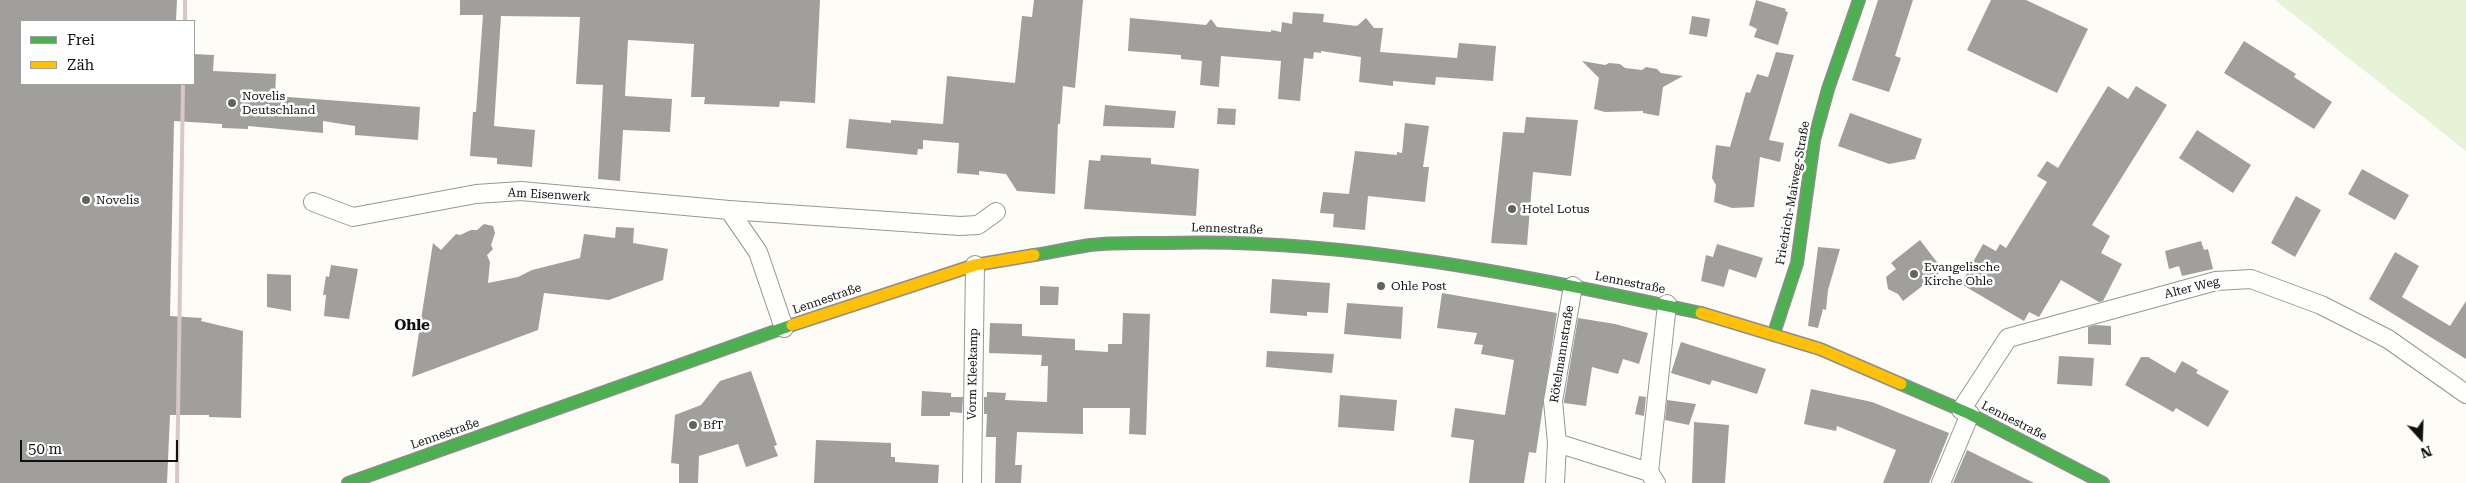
<!DOCTYPE html>
<meta charset="utf-8">
<style>
body{margin:0}
#map{position:relative;width:2466px;height:483px;overflow:hidden;background:#fdfcf7;font-family:"Roboto Serif",serif}
canvas{display:block}
.legend{position:absolute;left:20px;top:20px;width:175px;height:65px;box-sizing:border-box;background:#fff;border:1px solid #a0a0a0;margin:0;padding:6px 9px;list-style:none;font-size:15px;color:#111}
.legend li{display:flex;align-items:center;gap:10px;height:25px}
.legend b{width:25px;border:1px solid #a0a0a0}
.north{position:absolute;left:2396px;top:413px;width:50px;height:50px;-webkit-text-stroke:4px #fff;paint-order:stroke;rotate:160deg;font-size:14px;font-weight:700;line-height:20px;text-align:center;color:#111}
.north::after{content:'';display:block;margin:auto;width:18px;height:22px;background:#111;clip-path:polygon(50% 0,100% 100%,50% 72%,0 100%)}
.scale{position:absolute;left:20px;top:440px;width:158px;height:22px;box-sizing:border-box;border:2px solid #111;border-top:0;padding-left:6px;font-size:15px;line-height:18px;white-space:nowrap;color:#111;-webkit-text-stroke:4px #fff;paint-order:stroke}
</style>
<div id="map">
<canvas width="2466" height="483"></canvas>
<ul class="legend">
<li><b style="height:6px;background:#4caf50"></b>Frei</li>
<li><b style="height:6px;background:#ffc107"></b>Zäh</li>
</ul>
<div class="north">N</div>
<div class="scale">50 m</div>
</div>
<script>
const ctx = document.querySelector('canvas').getContext('2d');
ctx.lineJoin = 'round';
function fillPath(path, color) { ctx.fillStyle = color; ctx.fill(path, 'evenodd'); }
function trace(path, color, width, dash) { ctx.strokeStyle = color; ctx.lineWidth = width; ctx.lineCap = dash ? 'butt' : 'round'; ctx.setLineDash(dash || []); ctx.stroke(path); }
function drawText(font, color, halo, rows, align = 'center') {
  ctx.font = font + ' "Roboto Serif",serif'; ctx.lineWidth = 5; ctx.setLineDash([]); ctx.textBaseline = 'middle'; ctx.strokeStyle = halo; ctx.fillStyle = color; for (const [text, x, y, turn = 0] of rows) {
    ctx.save(); ctx.translate(x, y); ctx.rotate((+turn || 0) * Math.PI / 180); ctx.textAlign = isNaN(turn) ? turn : align; if (halo) ctx.strokeText(text, 0, 0); ctx.fillText(text, 0, 0); ctx.restore();
  }
}
const green = new Path2D(`
 M2275 0H2466V151Z`);
const building = new Path2D(`
 M0 0H177L176 21H21V84H194V54L214 55 213 71 276 74 275 96 420 107 418 140 355 135V126L323 121V133L248 126V129L222 128V124L174 121 170 316 202 318 201 321 243 331 241 418 209 417V415H170L167 483H0Z
 M460 0H820L815 103 780 101 779 107 704 104 705 97H691L694 44 628 40 625 96 672 99 670 132 623 130 620 181 598 179 603 85 576 84 580 17 501 16 494 126 535 130 532 167 497 164V158L470 156 473 112H476L483 15H460Z
 M1034 0H1083L1075 88 1063 86 1060 124H1058L1055 194 1017 191 1006 174 979 171V175L957 173 959 143 923 140V149H918L917 155 846 148 849 119 891 123V120L943 124 947 76 1015 83 1022 16 1032 17Z
 M1756 0 1786 9 1785 11 1788 12 1778 45 1754 37 1757 29 1749 25Z
 M1878 0H1913L1895 56 1901 58 1889 92 1852 80Z
 M1991 0H2026L2088 29 2057 93 1967 50Z
 M1293 12 1324 14 1323 22 1357 26 1366 18 1374 28H1383L1380 52 1457 58 1459 43 1496 46 1493 81 1436 77 1435 85 1393 81V86L1359 82 1361 57 1321 51V53L1314 52 1313 59 1304 58 1300 101 1278 99 1281 61 1221 56 1219 87 1200 85 1202 61 1181 59V55L1128 51 1130 18 1206 25 1211 19 1217 27 1271 32V30L1281 32 1282 22 1292 24Z
 M1692 16 1710 19 1707 37 1689 34Z
 M2244 41 2296 74 2294 77 2332 102 2314 129 2224 73Z
 M1776 52 1794 55 1769 140 1784 143 1780 162 1760 157 1754 207 1732 208 1714 202 1716 185 1712 178 1716 145 1730 147 1746 92 1750 93 1757 74 1768 77Z
 M1582 61 1605 65 1609 63 1620 64 1625 68 1642 70 1646 67 1657 69 1661 73 1683 76 1663 87 1659 116 1643 113V111L1605 112 1594 109 1599 78Z
 M2108 86 2128 99 2136 86 2167 105 2092 225 2110 236 2101 253 2122 264 2103 301 2099 302 2061 280 2039 317 2029 312 2024 321 1961 284 1983 244 1996 251 2000 244 2006 248 2047 182 2037 176 2047 161 2058 168Z
 M1105 105 1176 111 1174 128 1103 126Z
 M1218 108 1236 109 1235 125 1217 124Z
 M1850 113 1922 139 1915 159 1889 164 1838 146Z
 M1526 117 1578 120 1571 176 1533 172 1527 245 1491 243 1503 132 1524 133Z
 M1405 123 1429 126 1423 167H1429L1425 202 1368 196 1365 230 1333 227 1334 214 1320 213 1323 192 1349 194 1355 151 1397 155V152L1402 153Z
 M2197 130 2251 165 2233 193 2179 158Z
 M1101 155 1151 158V164L1199 169 1196 216 1084 209 1089 160 1100 161Z
 M2362 169 2409 195 2395 220 2348 194Z
 M2296 196 2321 210 2295 257 2271 243Z
 M484 224 493 226 495 233 491 245 493 249 487 255 490 262 488 283 518 277 532 270 580 258 584 234 615 238 616 227 634 228 633 243 668 249 663 280 609 300 544 293 538 330 412 377 433 243 441 250 456 234 460 235 471 230H477Z
 M1920 240 1943 270 1903 301 1898 294 1888 289 1886 277 1896 269 1891 263Z
 M2201 241 2204 250 2208 249 2213 269 2182 276 2179 266 2169 269 2165 251Z
 M1717 244 1763 258 1756 278 1729 269 1724 287 1701 281 1706 255 1713 257Z
 M1818 247 1840 249 1828 290 1826 310 1823 309 1818 328 1808 326Z
 M2395 252 2419 266 2402 297 2450 326 2466 301V359L2369 299Z
 M331 265 358 269 349 319 324 316 326 295H323L326 276 329 277Z
 M267 274 291 275V311L267 307Z
 M1272 279 1330 283 1328 313 1307 312V316L1270 313Z
 M1040 286 1059 287 1058 305H1040Z
 M1442 293 1557 313 1536 453 1529 452 1524 483H1469L1474 440 1451 437 1455 408 1505 415 1514 360 1481 354 1483 345 1474 344 1477 333 1437 328Z
 M1347 303 1403 307 1401 339 1344 334Z
 M1123 313 1150 314 1146 435 1129 434 1130 408H1083V434L1017 432 1015 465H1022L1021 483H995L996 437H986L987 414H984V397H987V392L1006 393 1005 400 1047 402 1048 366H1041L1042 355 989 353 990 323 1022 324V336L1075 339V350L1108 352V344H1122Z
 M1578 318 1615 324 1648 333 1639 364 1623 359 1618 374 1592 367 1586 406 1564 403V401Z
 M2095 325 2111 326V345L2088 344V327Z
 M1681 342 1766 369 1757 394 1712 380 1710 385 1671 373Z
 M1267 351 1334 354 1332 373 1266 367Z
 M2059 356 2094 358 2092 386 2057 384Z
 M2141 357H2148L2175 373 2182 361 2198 370 2196 373 2229 391 2208 427 2176 408 2173 412 2125 385Z
 M751 371 777 445 774 446 778 456 746 467 738 444 699 456 698 483H679V464L671 463 675 415 701 405 720 381Z
 M1811 389 1872 402 1949 433 1929 483H1883L1896 450 1837 426 1836 431 1804 424Z
 M922 391 951 393V397H963L962 413 950 412V416H921Z
 M1340 395 1397 400 1394 431 1338 427Z
 M1639 396 1646 397 1644 416 1635 414Z
 M1667 400 1696 404 1689 425 1665 420Z
 M1694 422 1729 425 1725 483H1692Z
 M816 440 891 443V457H895V462L939 465 938 483H814Z
 M1967 450 2034 483H1953Z`);
const street = new Path2D(`
 M313 202 353 217 476 194 521 191 729 210 960 226 978 225 996 212
 M729 210 758 252 784 328
 M1961 410 2008 338 2216 281 2251 279 2321 305 2388 339 2466 394
 M1557 443 1649 472 1656 483
 M1649 472 1667 304
 M972 483 975 265
 M1555 483 1557 443 1553 401 1573 286
 M1941 483 1970 414`);
const fast = new Path2D(`
 M1034 255C1052 252 1071 248 1090 245 1114 242 1140 243 1165 243 1343 237 1527 276 1701 313
 M1774 333 1797 263 1814 140 1828 89 1859 0
 M1901 384 1970 414 2103 483
 M348 483 792 325`);
const slow = new Path2D(`
 M1701 313 1820 349 1901 384
 M792 325 975 265 1034 255`);
const rail = new Path2D(`
 M185 21V0
 M177 483 183 84`);
const markers = [
 [232,103,5,"#646362"],
 [86,200,5,"#646362"],
 [1512,209,5,"#646362"],
 [1914,274,5,"#646362"],
 [1381,286,5,"#646362"],
 [693,425,5,"#646362"]
];
const poiNames = [
 ["Novelis",242,96],
 ["Deutschland",242,110],
 ["Novelis",96,200],
 ["Hotel Lotus",1522,209],
 ["Evangelische",1924,267],
 ["Kirche Ohle",1924,281],
 ["Ohle Post",1391,286],
 ["BfT",703,425]
];
const streetNames = [
 ["Friedrich-Maiweg-Straße",1793,193,-80],
 ["Am Eisenwerk",549,195,3],
 ["Lennestraße",1227,229,2],
 ["Lennestraße",1630,283,11],
 ["Alter Weg",2192,288,-14],
 ["Lennestraße",827,299,-19],
 ["Rötelmannstraße",1562,354,-81],
 ["Vorm Kleekamp",973,374,-89],
 ["Lennestraße",2014,421,27],
 ["Lennestraße",445,434,-19]
];
const quarterNames = [
 ["Ohle",412,326]
];
fillPath(green, '#e7f3d7');
fillPath(building, '#a19f9c');
trace(street, '#979795', 20);
trace(fast, '#8e8d8b', 14);
trace(slow, '#8e8d8b', 14);
trace(street, '#fffffe', 18);
trace(fast, '#4caf50', 11);
trace(slow, '#ffc107', 11);
trace(rail, '#d9c6c7', 4);
for (const [x, y, r, color] of markers) { const dot = new Path2D(); dot.arc(x, y, r, 0, 2 * Math.PI); ctx.fillStyle = color; ctx.fill(dot); trace(dot, '#fff', 2); }
drawText('12px', '#111', '#fff', poiNames, 'left');
drawText('12px', '#111', '#fff', streetNames);
drawText('bold 15px', '#111', '#fff', quarterNames);
</script>
